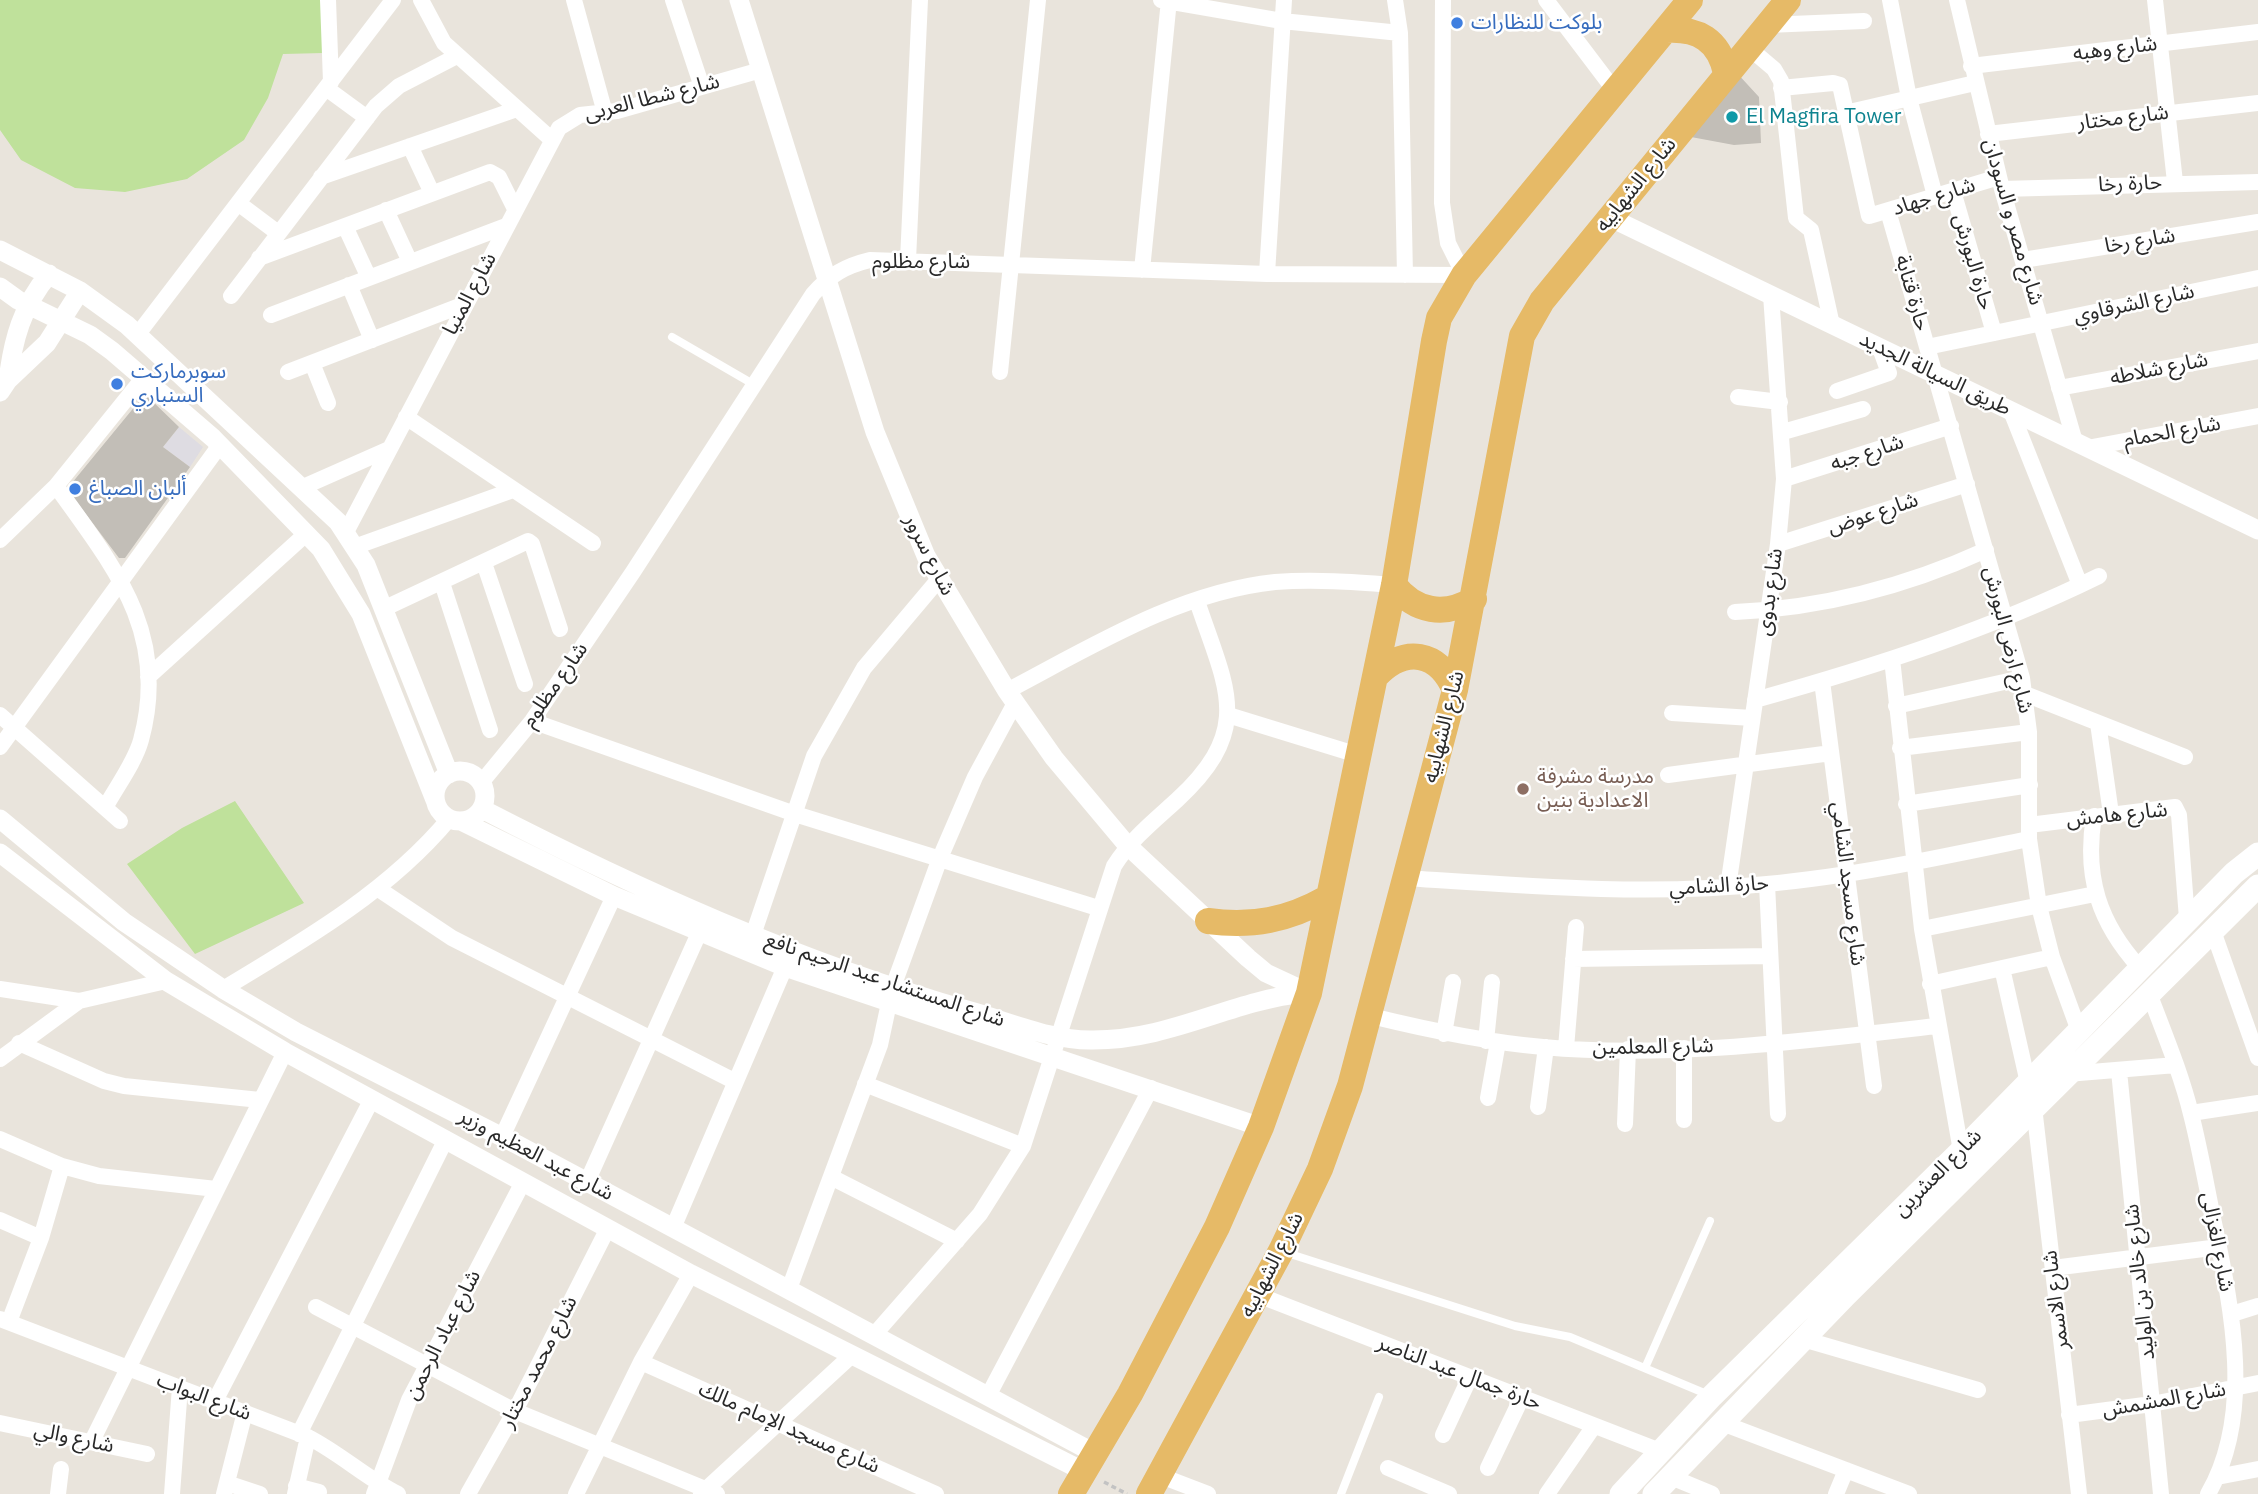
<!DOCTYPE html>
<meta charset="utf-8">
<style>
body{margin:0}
canvas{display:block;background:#e9e4dc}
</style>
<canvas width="2258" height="1494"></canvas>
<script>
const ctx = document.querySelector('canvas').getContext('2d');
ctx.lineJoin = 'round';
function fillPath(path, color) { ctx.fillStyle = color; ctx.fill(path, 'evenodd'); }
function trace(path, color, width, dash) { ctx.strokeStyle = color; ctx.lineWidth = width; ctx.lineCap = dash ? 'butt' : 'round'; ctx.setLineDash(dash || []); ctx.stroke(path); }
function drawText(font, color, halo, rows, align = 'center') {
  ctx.font = font + ' "IBM Plex Sans","Noto Sans Arabic",sans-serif'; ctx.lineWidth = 5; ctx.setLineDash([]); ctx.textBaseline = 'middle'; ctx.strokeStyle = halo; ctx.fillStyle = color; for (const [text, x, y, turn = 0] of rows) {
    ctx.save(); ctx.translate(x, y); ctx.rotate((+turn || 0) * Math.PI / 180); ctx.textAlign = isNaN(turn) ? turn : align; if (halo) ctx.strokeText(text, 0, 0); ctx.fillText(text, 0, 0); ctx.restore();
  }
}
const industrial = new Path2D(`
 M179 427 203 447 190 467 163 447Z`);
const pitch = new Path2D(`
 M0 0H322L324 53 283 54 268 98 244 140 187 179 125 192 75 188 21 160 0 130Z
 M235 801 304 903 195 954 127 864 182 828Z`);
const building = new Path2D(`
 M1736 72 1759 97 1761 143 1734 145 1691 137Z
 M145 394 179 427 163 447 190 467 125 558H119L67 489Z`);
const path = new Path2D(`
 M1104 1482 1127 1494`);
const service = new Path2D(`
 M672 337 753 384
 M1284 1252 1515 1326 1570 1337 1709 1395
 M1645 1368 1710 1221
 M1341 1494 1379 1397`);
const minor = new Path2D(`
 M328 0 331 82
 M421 0 444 43 551 139
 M574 0 605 113
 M673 0 702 87
 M1161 0 1282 21 1400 33
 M1395 0 1400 33 1405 275
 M1546 0 1615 91
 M1890 0 1909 98 1935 196
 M1957 0 2002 189 2075 442
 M2155 0 2175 182
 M1767 25 1864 21
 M1748 47 1774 69 1781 81 1796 218 1811 230 1832 325
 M1971 66 2258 32
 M326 88 367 118
 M1781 88 1833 83 1840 85 1869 216 1999 177
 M1845 113 1975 83
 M1988 134 2258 103
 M410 146 432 193
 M321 177 517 109
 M2002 189 2258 182
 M1953 191 1994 333
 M238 203 278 233
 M386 210 410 262
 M1888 211 2022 678 2029 732V839L2039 906 2052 957 2079 1031
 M345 226 369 278
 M259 258 490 172 499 177 515 209
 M908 260 920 0
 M2023 260 2258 222
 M1142 270 1169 0
 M1267 274 1284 0
 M349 285 372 340
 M231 296 376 106 399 86 457 56
 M271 315 506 226
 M138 334 393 0
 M1927 347 2258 278
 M312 363 328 403
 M288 372 465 304
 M1000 372 1038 0
 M2059 388 2258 351
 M1837 391 1889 373 1880 348
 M1738 397 1780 402
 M2011 411 2080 585
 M406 417 593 543
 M1783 432 1863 409
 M2087 448 2258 416
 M1784 479 1951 426
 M56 486C114 567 170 633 141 740 135 762 117 786 106 806
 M303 487 389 449
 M346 532 559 128 580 115 617 111 761 70
 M0 540 56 486 144 377
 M1778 544 1967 484
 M357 546 513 490
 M484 563 525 684
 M442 583 490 730
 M383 609 528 541 532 544 560 629
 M1735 612C1824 608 1905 587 1986 550
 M1892 659 1922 929 1961 1151
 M148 677 307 533
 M1822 681 1874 1086
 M1007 691C1091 647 1179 592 1275 582 1315 579 1354 582 1394 585
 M2025 694 2185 757
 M1755 700C1873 667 1989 630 2099 576
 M1896 706 2022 678
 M1672 713 1752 718
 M0 715 120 821
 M1228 715 1358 755
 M532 721 795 814 1098 908
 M2098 723 2111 814
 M0 747 220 445
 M1900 748 2029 732
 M1668 775 1831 753
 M481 783 532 721 633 572 813 294C830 275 845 266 870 260L1267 274 1464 275 1448 243 1442 203 1443 0
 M1906 804 2030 785
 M2094 816C2084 877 2099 923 2140 968
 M2029 825 2175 807 2179 815 2187 919
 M1405 878C1526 886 1646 896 1767 884 1855 876 1942 857 2029 839
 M1767 884 1778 1114
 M1728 887 1778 544 1784 479 1771 295
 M377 888 452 938 734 1081
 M1922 929 2095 894
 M2213 931 2258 1058
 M753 935 814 756 864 668 939 579
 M1573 959 1770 956
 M2002 968 2028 1083
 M1930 984 2052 957
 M893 987 940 858 975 777 1015 703
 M0 989 79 1001
 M223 989C303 941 388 892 449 819
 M2149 993C2164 1033 2181 1073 2191 1114 2200 1149 2206 1184 2213 1218 2231 1305 2255 1413 2208 1494
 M1371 1016C1428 1030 1484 1042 1543 1047 1671 1059 1810 1040 1937 1026
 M1444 1034 1453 982
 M1486 1041 1492 982
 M19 1043 104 1081 124 1086 260 1100
 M1566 1048 1576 927
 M1684 1048V1120
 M0 1059 79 1001 166 981
 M2119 1071 2161 1494
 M2067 1074 2176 1065
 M865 1084 1023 1146
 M1488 1098 1498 1042
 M1538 1107 1546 1047
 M2034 1107 2079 1494
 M2191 1113 2258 1103
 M1625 1124 1628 1049
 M502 1137 614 896
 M0 1139 62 1166 99 1176 216 1189
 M831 1177 957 1241
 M587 1182 699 933
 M0 1220 41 1238
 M673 1228 785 967
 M2053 1268 2219 1247
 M789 1289 880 1045 889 1003
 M1258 1295 1660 1451
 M316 1307 515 1411 717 1494
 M2232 1314 2258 1306
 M0 1319 308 1437C341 1454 366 1478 398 1494
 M9 1322 41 1238 62 1166
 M874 1335 980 1214 1023 1146 1114 866C1131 839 1154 821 1177 800 1255 728 1226 688 1197 601
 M1803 1339 1978 1390
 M641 1362 936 1494
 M988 1396 1151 1088
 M215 1401 372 1099
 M2069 1415 2152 1404 2258 1383
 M0 1423 147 1454
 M1722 1423 1909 1494
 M299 1434 446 1139
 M1443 1435 1470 1377
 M92 1441 285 1052
 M1388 1468 1449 1494
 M1488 1468 1522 1397
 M1161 1476 1208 1494
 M1671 1477 1712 1494
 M2217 1477 2258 1469
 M227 1483 260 1494
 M296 1486 319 1492
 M58 1494 61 1469
 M172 1494 180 1387
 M224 1494 245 1412
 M295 1494 308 1437
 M374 1494 409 1400 523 1182
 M468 1494 515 1411 608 1228
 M576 1494 641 1362 691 1274
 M701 1494 852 1355
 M1547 1494 1594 1426
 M1836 1494 1846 1470`);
const tertiary = new Path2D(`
 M739 0 875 432 926 556 1007 691 1054 758 1127 845 1248 958 1266 973 1309 993
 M1611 218 2258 530
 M0 250 80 291 127 325 338 522 366 565 449 774
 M0 287 18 300 90 335 112 351 213 438 321 549 361 614 435 800
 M8 380C13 340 22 306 49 274
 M0 392 8 380 47 343 80 291
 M435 796a25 25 0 1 1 50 0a25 25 0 1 1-50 0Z
 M482 809C639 890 800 962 970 1011 1010 1022 1052 1041 1093 1040 1171 1040 1230 1001 1304 993
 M0 819 124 922 223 989 296 1032 518 1145 1096 1454
 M463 822 614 896 785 967 1261 1127
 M0 853 166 981 285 1052 691 1274 1085 1472`);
const secondary = new Path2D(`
 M1621 1494 1712 1396 1961 1151 2234 873 2258 854
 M1654 1494 1845 1296 2258 886`);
const trunk = new Path2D(`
 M1666 30C1698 28 1719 40 1726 73
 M1394 585C1415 612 1445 617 1474 599
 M1376 676C1405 646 1438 651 1455 690
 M1208 921C1252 927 1288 920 1327 898
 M1071 1494 1130 1394 1217 1227 1261 1127 1309 993 1394 585 1434 341 1439 318 1464 275 1690 0
 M1149 1494 1281 1251 1320 1169 1350 1086 1455 690 1522 336 1542 301 1788 0`);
const markers = [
 [1457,23,7,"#3f7fe0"],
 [1732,117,7,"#0f9aa8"],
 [117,384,7,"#3f7fe0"],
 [75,489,7,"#3f7fe0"],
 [1523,789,7,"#8d6e63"]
];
const shopNames = [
 ["بلوكت للنظارات",1471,23],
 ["سوبرماركت",131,372],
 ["السنباري",131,396],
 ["ألبان الصباغ",89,489]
];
const streetNames = [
 ["شارع وهبه",2115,49,-7],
 ["شارع شطا العربى",652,98,-14],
 ["شارع مختار",2123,118,-7],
 ["حارة رخا",2130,184,-2],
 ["شارع الشهابيه",1636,185,-51],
 ["شارع جهاد",1934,197,-17],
 ["شارع مصر و السودان",2013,222,74],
 ["شارع رخا",2140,241,-9],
 ["شارع مظلوم",921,262],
 ["حارة البورش",1973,262,74],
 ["حارة قتابة",1912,293,74],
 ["شارع المنيا",470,294,-62],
 ["شارع الشرقاوي",2134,304,-12],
 ["شارع شلاطه",2159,369,-11],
 ["طريق السيالة الجديد",1935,374,26],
 ["شارع الحمام",2172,432,-10],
 ["شارع جبه",1867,453,-18],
 ["شارع عوض",1873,514,-18],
 ["شارع سرور",929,555,63],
 ["شارع بدوى",1770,592,-82],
 ["شارع ارض البورش",2008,640,76],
 ["شارع مظلوم",555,685,-55],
 ["شارع الشهابيه",1444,727,-76],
 ["شارع هامش",2117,815,-6],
 ["شارع مسجد الشامي",1848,884,83],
 ["حارة الشامي",1719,886,-3],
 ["شارع المستشار عبد الرحيم نافع",885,980,19],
 ["شارع المعلمين",1653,1047,-1],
 ["شارع عبد العظيم وزير",536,1155,28],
 ["شارع العشرين",1938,1173,-45],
 ["شارع الغزالى",2217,1242,79],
 ["شارع الشهابيه",1272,1265,-63],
 ["شارع خالد بن الوليد",2140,1282,-96],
 ["شارع الاسمر",2056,1300,-97],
 ["شارع عباد الرحمن",443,1335,-63],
 ["شارع محمد مختار",539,1362,-63],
 ["حارة جمال عبد الناصر",1459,1373,21],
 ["شارع البواب",204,1397,21],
 ["شارع المشمش",2164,1400,-10],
 ["شارع مسجد الإمام مالك",789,1428,24],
 ["شارع والي",74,1438,12]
];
const cultureNames = [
 ["El Magfira Tower",1746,117]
];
const educationNames = [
 ["مدرسة مشرفة",1537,777],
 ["الاعدادية بنين",1537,801]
];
fillPath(industrial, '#dedce2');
fillPath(pitch, '#bfe19b');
fillPath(building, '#c2beb7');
trace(path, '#c3c3c3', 3.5, [5, 3.5]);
trace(service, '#fff', 8);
trace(minor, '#fff', 16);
trace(tertiary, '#fff', 19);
trace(secondary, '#fff', 23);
trace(trunk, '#e6ba67', 26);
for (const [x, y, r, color] of markers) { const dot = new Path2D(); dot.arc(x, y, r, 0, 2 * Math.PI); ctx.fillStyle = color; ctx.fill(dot); trace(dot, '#fff', 2.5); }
drawText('21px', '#366cbe', '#fff', shopNames, 'left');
drawText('21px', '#292929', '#fff', streetNames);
drawText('21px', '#0d838f', '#fff', cultureNames, 'left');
drawText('21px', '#785e54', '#fff', educationNames, 'left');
</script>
